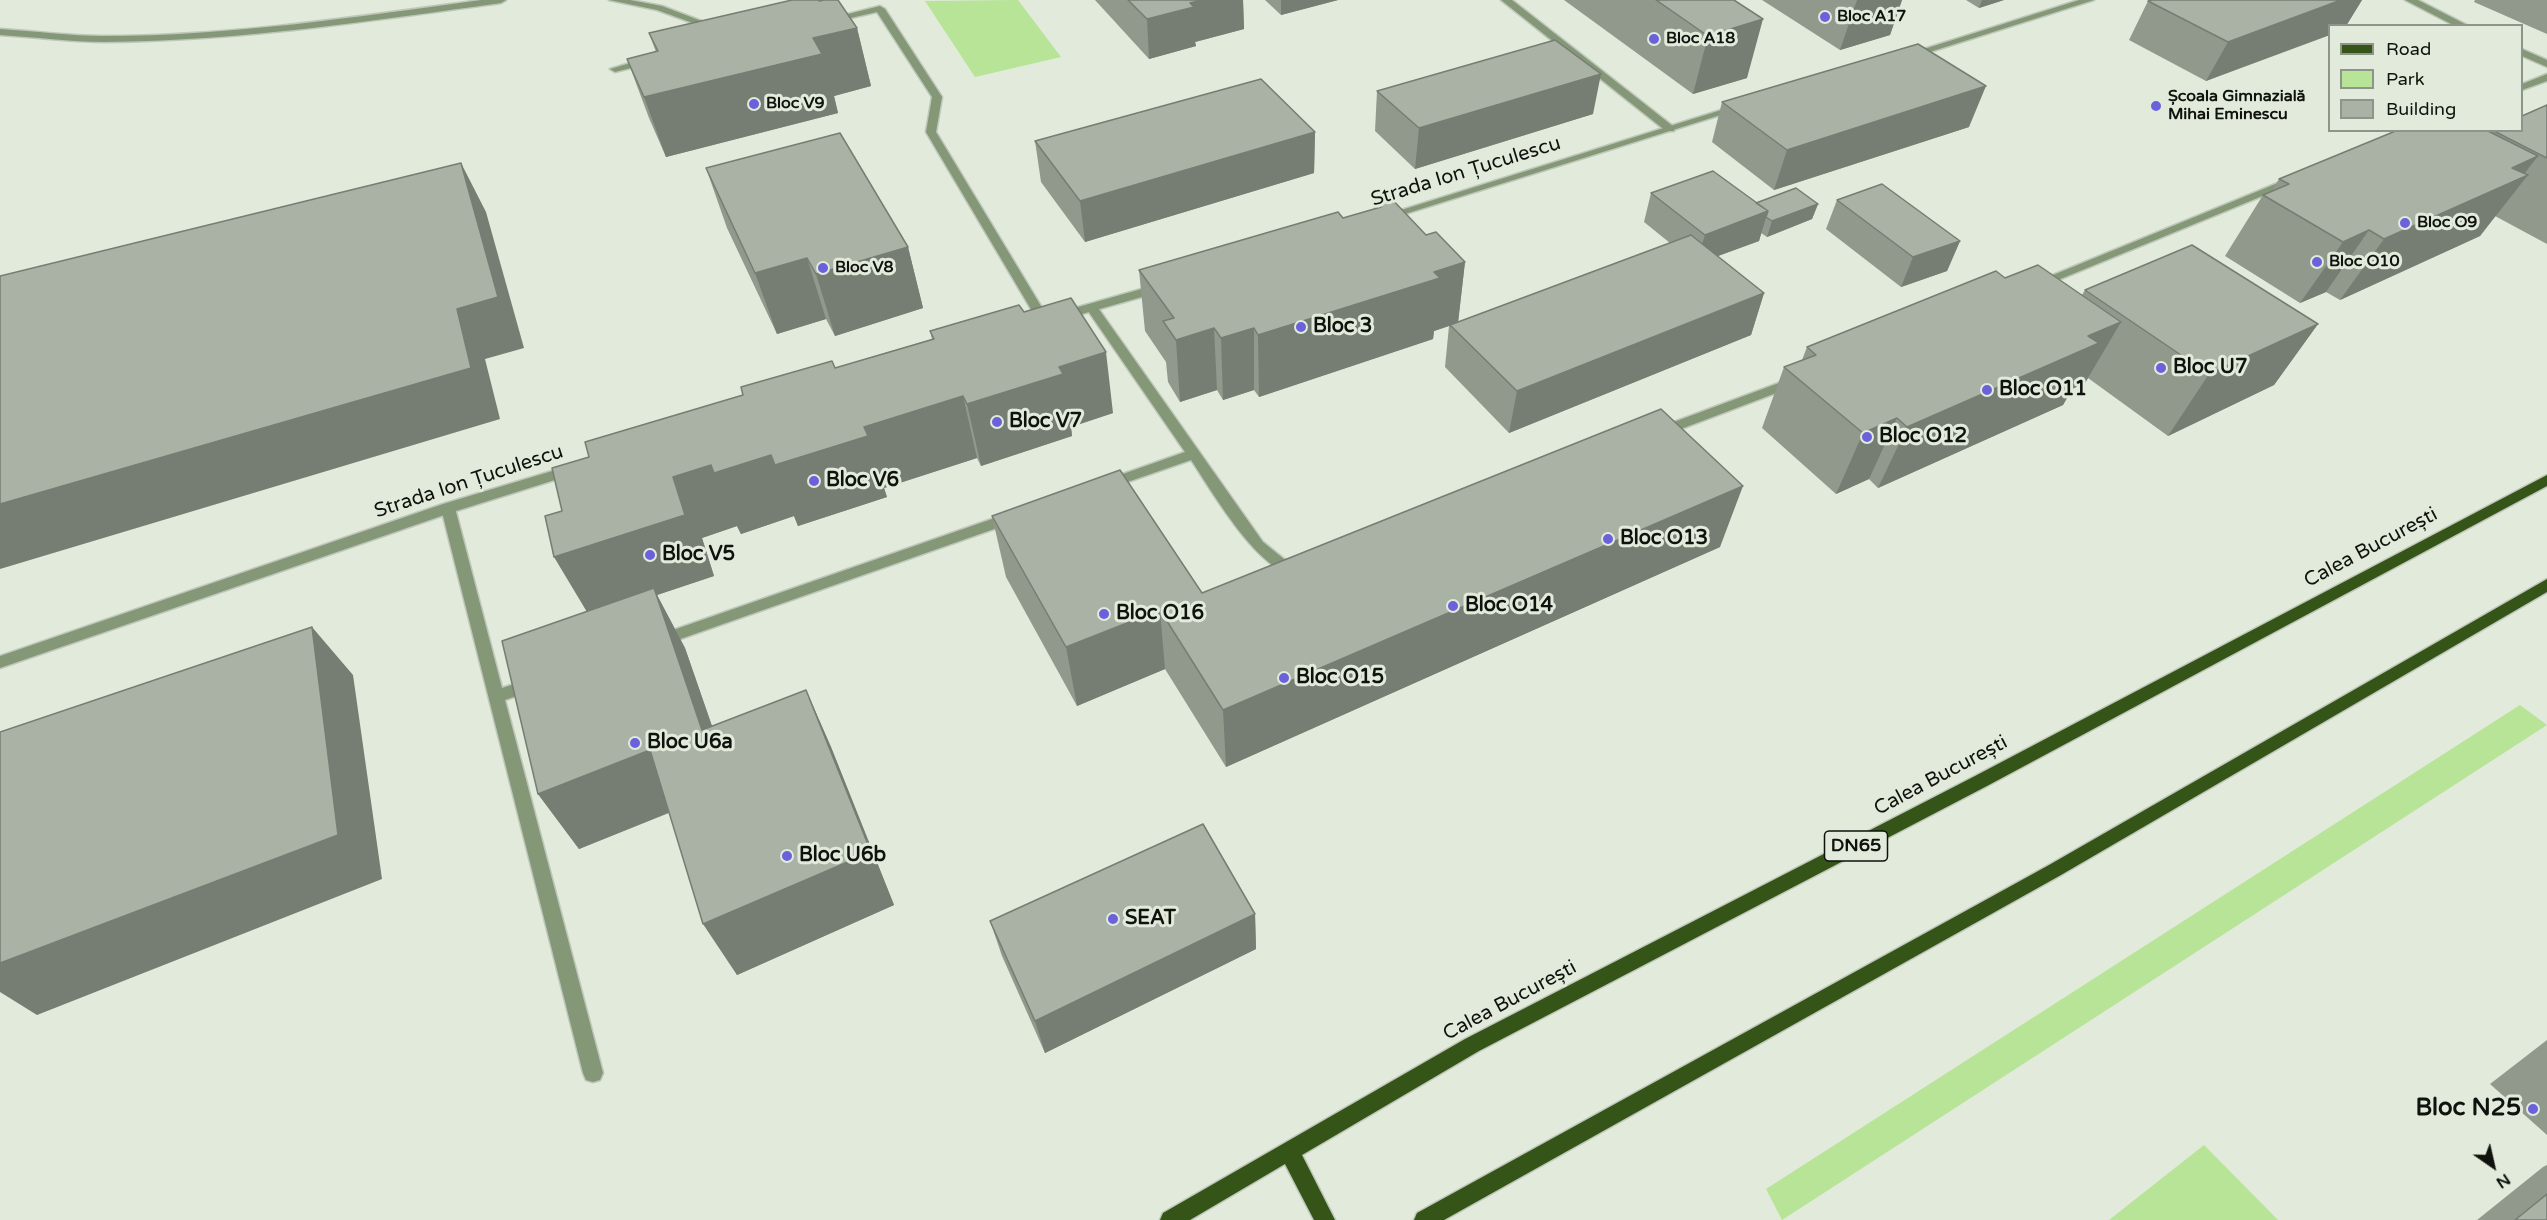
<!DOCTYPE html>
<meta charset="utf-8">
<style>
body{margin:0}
#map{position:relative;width:2547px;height:1220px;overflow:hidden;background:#e1eadb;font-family:"Varela Round",sans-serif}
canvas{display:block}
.legend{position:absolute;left:2328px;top:24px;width:195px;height:108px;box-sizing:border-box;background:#e1eadb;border:2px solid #8d9489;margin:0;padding:8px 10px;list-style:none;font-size:18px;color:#0f120d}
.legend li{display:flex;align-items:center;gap:12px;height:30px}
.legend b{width:30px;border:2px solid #8d9489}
.north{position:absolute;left:2463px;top:1136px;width:60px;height:60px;-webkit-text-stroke:4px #e1eadb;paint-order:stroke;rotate:146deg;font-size:16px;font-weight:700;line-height:24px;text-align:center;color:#0f120d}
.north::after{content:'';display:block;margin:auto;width:21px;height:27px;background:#0f120d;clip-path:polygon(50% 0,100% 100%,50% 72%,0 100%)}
</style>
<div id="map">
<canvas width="2547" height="1220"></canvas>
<ul class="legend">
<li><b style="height:8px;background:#355518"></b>Road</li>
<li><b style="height:16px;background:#b7e497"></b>Park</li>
<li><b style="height:16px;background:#a9b2a4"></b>Building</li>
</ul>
<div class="north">N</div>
</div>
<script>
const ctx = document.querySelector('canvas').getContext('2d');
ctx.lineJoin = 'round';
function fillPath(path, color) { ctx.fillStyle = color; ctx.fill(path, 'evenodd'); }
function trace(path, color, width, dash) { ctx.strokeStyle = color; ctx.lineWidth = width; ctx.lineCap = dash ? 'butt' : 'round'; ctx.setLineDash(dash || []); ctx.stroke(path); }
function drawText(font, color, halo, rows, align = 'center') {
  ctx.font = font + ' "Varela Round",sans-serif'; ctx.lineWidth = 6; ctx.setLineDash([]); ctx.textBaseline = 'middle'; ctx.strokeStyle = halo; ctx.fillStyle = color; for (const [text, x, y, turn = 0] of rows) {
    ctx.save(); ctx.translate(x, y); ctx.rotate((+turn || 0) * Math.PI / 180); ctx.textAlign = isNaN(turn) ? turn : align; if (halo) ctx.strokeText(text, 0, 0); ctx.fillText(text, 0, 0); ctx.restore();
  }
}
const green = new Path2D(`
 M1018 0 1061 57 975 77 925 1Z
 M2520 705 2547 725 1782 1220 1766 1189Z
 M2204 1145 2278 1220H2109Z`);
const lane = new Path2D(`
 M1501 0H1512L1674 127V131H1666Z
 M2405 0H2418L2469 26H2455Z
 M2522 49 2547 60V67L2522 56Z
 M2547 74V81L2522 90V84Z
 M2290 178 2294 179V183L2041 287 2037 288 2031 284Z
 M1092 304 1096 305 1263 542 1284 559 1301 565 1303 569 1301 573C1264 584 1209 486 1191 460L1113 487H1103L1101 484 1103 481 1185 452 1086 308Z
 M1795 377 1801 381 1800 384 1665 435 1660 437 1653 432 1655 429Z
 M448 503 455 508 502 688 533 678 539 680 541 684 539 688 505 700 603 1073 600 1080 593 1082 586 1080 583 1073 441 508Z
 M1012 512 1017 513 1019 517 1017 521 666 644H656L653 640 656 636Z`);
const street = new Path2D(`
 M481 0H506L501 3C370 21 238 41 105 42 70 42 35 37 0 35V29C35 31 70 36 104 36 230 36 356 17 481 0Z
 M609 0H630L662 6 720 28 712 30 657 10Z
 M2079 0H2094L1914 57 1905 55Z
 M880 6 885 9 942 97 936 132 1050 321 1048 324H1040L1038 321 926 132 932 97 877 12 829 23 824 20Z
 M647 58 651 59V63L615 72 610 69Z
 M1734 106 1743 108 1389 219H1381L1379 217Z
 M1159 284 1163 285V291L1061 320 1055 316 1057 313Z
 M572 465 577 467 579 470 577 473 453 512 0 668V656L443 504Z`);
const primary = new Path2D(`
 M2547 475V486L1987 786 1479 1051 1302 1155 1335 1220H1314L1285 1164 1190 1220H1160L1163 1213 1465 1039 1975 776Z
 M2547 579V592L2061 875 1444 1220H1414L1417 1213 2049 865Z`);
const wall = new Path2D(`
 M1095 0H1243L1244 29 1195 42 1196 46 1149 59Z
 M1265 0H1338L1281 15Z
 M1564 0H1734L1747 78 1693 94Z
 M1762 0H1902L1890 35 1840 50Z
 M1966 0H2004L1979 8Z
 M2152 0H2362L2346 26 2206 81 2129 40 2148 1Z
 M2475 0H2547V34L2474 2Z
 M857 28 871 86 834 96 838 113 666 157 649 118 627 59 656 52 649 33Z
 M1377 91 1593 114 1415 169 1375 131Z
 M1722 102 1969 127 1774 190 1712 142Z
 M2547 105V244L2495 216 2480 236 2340 300 2326 292 2300 303 2225 256 2263 195 2271 192 2279 179 2488 132 2489 130H2522Z
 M1315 132 1314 173 1085 242 1041 182 1035 141Z
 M706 168 908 247 923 308 835 336 826 319 777 334 727 228Z
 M1651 193 1756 203 1818 204 1812 219 1767 237 1761 233 1759 241 1718 256 1764 293 1751 335 1509 433 1445 367 1449 326 1434 331 1433 339 1259 397 1254 390 1223 400 1217 390 1180 402 1168 382 1166 362 1145 331 1139 270 1343 218 1374 209 1375 200 1465 262 1458 322 1670 243 1644 222Z
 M1837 200 1960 241 1947 271 1901 287 1826 229Z
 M2005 278 2082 295 2085 290 2318 324 2274 385 2168 436 2088 378 2085 383 2072 389 2063 405 1878 488 1869 479 1836 494 1762 428 1784 367 1802 360 1807 347Z
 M1024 312 1113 413 1071 427 1072 436 981 466 977 458 884 488 887 497 798 526 794 516 741 534 737 526 702 538 714 576 657 595 685 648 712 726 806 690 831 747 894 905 737 975 669 813 579 849 538 794 587 612 562 511 589 457 835 368 932 339 930 331Z
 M992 516 1202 593 1720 547 1226 767 1165 669 1077 706 1006 577Z
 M1255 914 1256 949 1045 1053 1002 956 990 921Z
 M2547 1040V1135L2490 1084Z
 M2547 1165V1220H2477L2543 1167Z`);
const shadedWall = new Path2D(`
 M1203 0H1243L1244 29 1195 42 1196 46 1149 59 1147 19 1190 3Z
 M1281 0H1338L1281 15Z
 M1857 0H1902L1890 35 1840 50Z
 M1982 0H2004L1979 8Z
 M2341 0H2362L2346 26H2330V35L2206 81 2228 42Z
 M1763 19 1747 78 1693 94 1708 36Z
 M857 28 871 86 834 96 838 113 666 157 644 97 813 38Z
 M1601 74 1593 114 1415 169 1419 128Z
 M1986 86 1969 127 1774 190 1787 150Z
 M1315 132 1314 173 1085 242 1080 201Z
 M2538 156 2521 178 2528 175 2480 236 2340 300 2384 239 2512 168Z
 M461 163 486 212 524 348 485 359 500 419 0 569V504Z
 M1818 204 1812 219 1767 237 1772 221Z
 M1768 211 1759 241 1696 264 1705 235Z
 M2369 230 2326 292 2300 303 2343 242Z
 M1960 241 1947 271 1901 287 1913 257Z
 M908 247 923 308 835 336 816 274Z
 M807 258 826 319 777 334 755 273Z
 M1465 262 1458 323 1434 331 1433 339 1259 397 1258 335 1434 272Z
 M1764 293 1751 335 1509 433 1517 391Z
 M2121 322 2085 383 2072 389 2063 405 1878 488 1907 427 2088 336Z
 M2318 324 2274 385 2168 436 2209 374Z
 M1214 328 1217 390 1180 402 1176 340Z
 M1254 328V390L1223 400 1221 338Z
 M1106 352 1113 413 1071 427 1072 436 981 466 967 404 1059 367Z
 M963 396 977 458 884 488 887 497 798 526 794 516 741 534 737 526 702 538 714 576 657 595 685 648 733 787 590 617 554 557 673 477 711 465 864 427Z
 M1897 418 1869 479 1836 494 1863 433Z
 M1743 486 1720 547 1226 767 1223 710Z
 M1160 610 1165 669 1077 706 1066 647Z
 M312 627 353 675 382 879 37 1015 0 992V963Z
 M806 690 831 747 894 905 737 975 703 924Z
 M650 750 685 806 579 849 538 794Z
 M1255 914 1256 949 1045 1053 1035 1021Z`);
const building = new Path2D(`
 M792 0H818L819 1 824 0H838L857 28 813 38 822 54 644 97 627 59 658 51 649 33Z
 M1128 0H1203L1190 3 1194 7 1147 19Z
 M1656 0H1734L1763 19 1708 36Z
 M2152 0H2341L2228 42 2148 1Z
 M1555 40 1601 74 1419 128 1377 91Z
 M1918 44 1986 86 1787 150 1722 102Z
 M1261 79 1315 132 1080 201 1035 141Z
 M2547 105V158L2492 130H2522V116Z
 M2398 130H2486L2538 156 2512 168 2528 175 2384 239 2369 230 2343 242 2263 195 2289 184 2279 179Z
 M840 133 908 247 816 274 807 258 755 273 706 168Z
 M461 163 498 297 457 309 471 368 0 504V276Z
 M1713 171 1768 211 1705 235 1651 193Z
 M1882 184 1960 241 1913 257 1837 200Z
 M1796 188 1818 204 1772 221 1766 217 1768 211 1756 203Z
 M1389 196 1426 235 1436 232 1465 262 1434 272 1440 278 1258 335 1254 328 1221 338 1214 328 1176 340 1163 321 1174 318 1139 270 1338 212 1343 218 1381 207 1375 200Z
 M1691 235 1764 293 1517 391 1450 325Z
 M2192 245 2318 324 2209 374 2085 290Z
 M2038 265 2121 322 2088 336 2099 343 1907 427 1897 418 1863 433 1784 367 1816 355 1807 347 1996 271 2005 278Z
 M1071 298 1106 352 1059 367 1063 374 967 404 963 396 864 427 868 436 775 465 771 455 714 473 711 465 673 477 685 515 554 557 545 516 562 511 552 468 589 457 585 442 743 395 741 387 832 361 835 368 934 339 930 331 1019 305 1024 312Z
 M1661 409 1743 486 1223 710 1160 610 1066 647 992 516 1120 470 1202 593Z
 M654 588 702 730 806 690 871 852 703 924 650 750 538 794 502 641Z
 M312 627 338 835 0 963V732Z
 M1203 824 1255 914 1035 1021 990 921Z
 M2547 1194V1220H2515Z`);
const markers = [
 [1825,17,6,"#6b61db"],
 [1654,39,6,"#6b61db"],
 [754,104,6,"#6b61db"],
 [2156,106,6,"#6b61db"],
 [2405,223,6,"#6b61db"],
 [2317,262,6,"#6b61db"],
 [823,268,6,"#6b61db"],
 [1301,327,6,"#6b61db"],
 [2161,368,6,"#6b61db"],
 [1987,390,6,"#6b61db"],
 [997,422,6,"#6b61db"],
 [1867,437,6,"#6b61db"],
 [814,481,6,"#6b61db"],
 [1608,539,6,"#6b61db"],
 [650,555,6,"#6b61db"],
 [1453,606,6,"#6b61db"],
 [1104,614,6,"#6b61db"],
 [1284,678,6,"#6b61db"],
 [635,743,6,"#6b61db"],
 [787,856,6,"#6b61db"],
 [1113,919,6,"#6b61db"],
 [2533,1109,6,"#6b61db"]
];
const farPoinames = [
 ["Bloc A17",1837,17],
 ["Bloc A18",1666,39],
 ["Școala Gimnazială",2168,97],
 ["Mihai Eminescu",2168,115],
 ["Bloc V9",766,104],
 ["Bloc O9",2417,223],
 ["Bloc O10",2329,262],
 ["Bloc V8",835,268]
];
const shields = [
 [1856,846,63]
];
const shieldNames = [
 ["DN65",1856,846]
];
const streetNames = [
 ["Strada Ion Țuculescu",1466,172,-17],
 ["Strada Ion Țuculescu",469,482,-18],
 ["Calea București",2371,548,-28],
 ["Calea București",1941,776,-28],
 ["Calea București",1510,1001,-28]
];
const poiNames = [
 ["Bloc 3",1313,327],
 ["Bloc U7",2173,368],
 ["Bloc O11",1999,390],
 ["Bloc V7",1009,422],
 ["Bloc O12",1879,437],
 ["Bloc V6",826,481],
 ["Bloc O13",1620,539],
 ["Bloc V5",662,555],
 ["Bloc O14",1465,606],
 ["Bloc O16",1116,614],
 ["Bloc O15",1296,678],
 ["Bloc U6a",647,743],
 ["Bloc U6b",799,856],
 ["SEAT",1125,919]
];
const nearPoinames = [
 ["Bloc N25",2521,1109]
];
fillPath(green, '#b7e497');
trace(lane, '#bfc7ba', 3);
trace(street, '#bfc7ba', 3);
trace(primary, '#bfc7ba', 3);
fillPath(lane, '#849777');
fillPath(street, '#849777');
fillPath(primary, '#355518');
fillPath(wall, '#91998d');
fillPath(shadedWall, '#767d73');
fillPath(building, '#a9b2a4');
trace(building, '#767d73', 1.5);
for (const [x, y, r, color] of markers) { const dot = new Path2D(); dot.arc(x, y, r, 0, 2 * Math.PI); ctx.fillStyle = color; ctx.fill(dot); trace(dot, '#e1eadb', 2); }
drawText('bold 16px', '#0f120d', '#e1eadb', farPoinames, 'left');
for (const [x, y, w] of shields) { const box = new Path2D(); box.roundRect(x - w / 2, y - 15, w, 30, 4.5); ctx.fillStyle = '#e1eadb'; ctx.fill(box); trace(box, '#0f120d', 1.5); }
drawText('bold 18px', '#0f120d', null, shieldNames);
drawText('20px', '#0f120d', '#e1eadb', streetNames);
drawText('bold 20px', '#0f120d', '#e1eadb', poiNames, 'left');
drawText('bold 24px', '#0f120d', '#e1eadb', nearPoinames, 'right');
</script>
